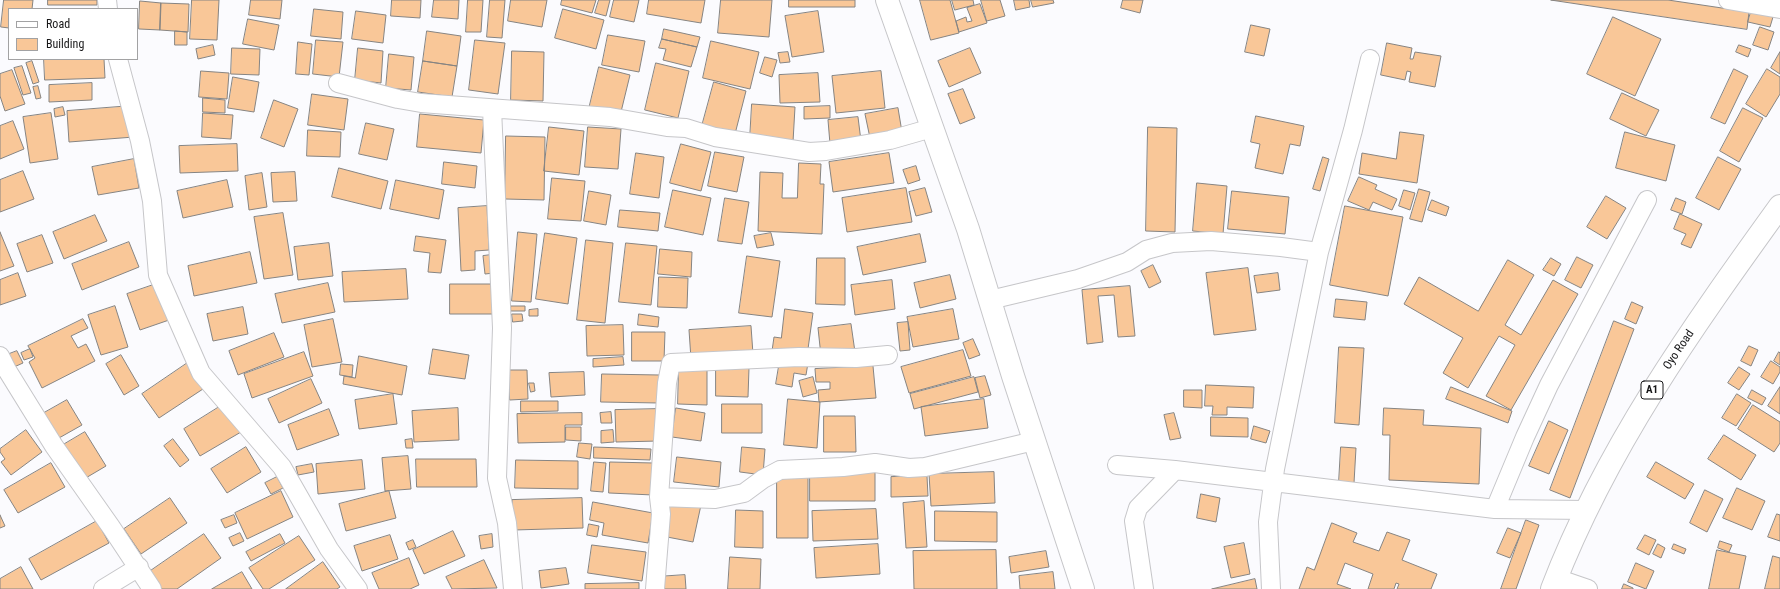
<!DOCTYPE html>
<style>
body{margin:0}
#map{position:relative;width:1780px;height:589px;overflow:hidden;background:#fbfbfe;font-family:"Roboto Condensed",sans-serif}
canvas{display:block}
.legend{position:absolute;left:8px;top:8px;width:130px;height:52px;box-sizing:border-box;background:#fff;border:1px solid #a2a2a3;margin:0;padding:5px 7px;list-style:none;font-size:12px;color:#171718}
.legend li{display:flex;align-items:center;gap:8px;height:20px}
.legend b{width:20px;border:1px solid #a2a2a3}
</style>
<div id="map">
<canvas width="1780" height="589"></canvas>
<ul class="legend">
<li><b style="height:5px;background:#fff"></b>Road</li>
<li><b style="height:11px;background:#f9c798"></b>Building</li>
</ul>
</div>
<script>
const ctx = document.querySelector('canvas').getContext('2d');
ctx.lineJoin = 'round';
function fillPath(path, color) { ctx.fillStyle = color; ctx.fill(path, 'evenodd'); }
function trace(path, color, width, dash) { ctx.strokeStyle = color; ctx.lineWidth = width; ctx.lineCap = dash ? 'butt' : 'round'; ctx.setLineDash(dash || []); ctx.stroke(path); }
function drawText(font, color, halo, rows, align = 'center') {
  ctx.font = font + ' "Roboto Condensed",sans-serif'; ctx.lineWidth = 3.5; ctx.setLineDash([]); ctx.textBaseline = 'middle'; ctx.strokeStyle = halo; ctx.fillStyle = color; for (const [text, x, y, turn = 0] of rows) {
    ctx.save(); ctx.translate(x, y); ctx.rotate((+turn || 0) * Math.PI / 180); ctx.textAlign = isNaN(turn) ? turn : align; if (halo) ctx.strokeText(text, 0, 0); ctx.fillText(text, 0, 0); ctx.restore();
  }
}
const building = new Path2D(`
 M4 0H33L32 9H9V28L1 27Z
 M48 0H97V5H48Z
 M192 0H219L217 40 190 39Z
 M251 0H282L280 19 249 15Z
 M392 0H421L420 18 391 16Z
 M434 0H459L458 19 432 17Z
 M468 0H483L481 32H466Z
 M490 0H505L502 38 487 37Z
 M511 0H547L542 27 508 21Z
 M562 0H596L592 13 561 5Z
 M599 0H610L606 16 595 13Z
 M614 0H639L634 22 610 17Z
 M649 0H705L701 23 647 14Z
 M721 0H772L769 37 718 33Z
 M789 0H855V7H789Z
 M920 0H950L959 33 931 40Z
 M952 0H973L974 5 955 10Z
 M981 0H1000L1005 16 987 21Z
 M1014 0H1029L1030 7 1016 10Z
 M1031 0H1053L1054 3 1033 7Z
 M1123 0H1143L1140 13 1121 8Z
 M1551 0H1668L1749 12 1747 29Z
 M140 1 161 3 160 30 139 29Z
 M161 3 189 4 188 32 160 30Z
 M980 4 987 23 959 32 956 21 966 17 967 22 972 21 967 8Z
 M314 9 343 12 341 39 311 36Z
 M563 9 604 20 596 49 555 38Z
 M356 11 386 15 383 43 352 39Z
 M818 11 824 52 792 57 785 16Z
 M1751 12 1773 17 1770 27 1748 22Z
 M1613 17 1661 39 1635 96 1587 74Z
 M248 19 279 25 274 50 243 44Z
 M1251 25 1270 29 1264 56 1245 52Z
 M1760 27 1774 32 1768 50 1753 45Z
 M664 29 700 37 697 47 662 39Z
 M175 31 187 32V45H175Z
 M427 31 461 36 457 66 423 61Z
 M608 35 645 41 639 72 602 65Z
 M662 39 697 47 691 67 663 60 666 49 659 48Z
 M316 40 343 42 339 77 313 74Z
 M475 40 505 43 498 94 469 90Z
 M711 41 759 52 750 89 703 78Z
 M298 42 312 44 309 75 296 74Z
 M1387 43 1412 48 1410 59H1413L1415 52 1441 56 1435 87 1409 82 1411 72 1407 71 1405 80 1381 75Z
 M213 45 215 55 198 59 196 49Z
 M1739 45 1751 49 1748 57 1736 52Z
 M232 48 260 49 259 75 231 74Z
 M358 48 383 51 381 83 355 80Z
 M970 48 981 73 949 87 938 61Z
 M512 51 544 52 543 101 511 100Z
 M788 52 790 62 780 63 778 53Z
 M1780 52V74L1771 68Z
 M389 54 414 57 411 90 386 88Z
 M765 57 777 60 772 77 760 73Z
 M44 59H104L105 78 45 80Z
 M32 61 39 82 33 84 26 63Z
 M423 61 457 66 452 97 418 92Z
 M656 63 689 71 678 118 645 110Z
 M22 66 31 93 23 95 14 68Z
 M599 67 630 75 620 116 589 109Z
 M1734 69 1748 76 1725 124 1711 118Z
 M1767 69 1780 77V94L1766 117 1746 104Z
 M12 70 25 104 5 111 0 96V74Z
 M201 71 229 73 227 99 199 97Z
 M881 71 885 108 836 113 832 76Z
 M818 73 820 102 780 103 779 75Z
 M233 77 259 82 254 112 228 108Z
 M714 82 746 91 735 134 702 126Z
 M92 83V100L49 102V85Z
 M38 86 41 98 36 99 33 87Z
 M963 89 975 118 960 124 948 94Z
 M1622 93 1659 110 1646 136 1610 119Z
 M312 94 348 99 344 130 308 125Z
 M203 98 225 100V113L203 112Z
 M274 100 298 109 284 147 261 138Z
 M752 104 795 107 793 142 750 139Z
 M131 106 134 137 69 142 67 111Z
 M830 106V118L804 119V107Z
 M63 107 65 115 55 117 54 109Z
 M898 108 902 132 870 138 865 114Z
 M1743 108 1763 118 1739 162 1720 151Z
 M51 113 58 159 30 163 23 117Z
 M203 113 233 115 231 139 202 137Z
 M420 114 484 120 481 153 417 147Z
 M1256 116 1304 126 1300 146 1290 144 1283 174 1255 168 1260 144 1251 142Z
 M858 117 861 141 830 144 828 120Z
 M13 121 24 149 0 159V126Z
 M366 123 394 129 387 160 359 154Z
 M549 127 584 131 579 175 544 171Z
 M588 127 621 129 618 169 585 167Z
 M1148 127 1177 128 1175 232 1146 231Z
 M308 130 341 132 340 157 307 156Z
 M1400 132 1424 135 1417 183 1359 174 1362 153 1396 159Z
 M1625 132 1675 145 1666 181 1616 168Z
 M506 136 545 137 544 200 505 199Z
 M237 144 238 171 180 173 179 146Z
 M681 144 711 152 701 191 670 183Z
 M715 152 744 157 737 192 708 186Z
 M636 153 664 157 659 198 630 194Z
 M889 153 894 183 833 192 829 162Z
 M1323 157 1329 159 1320 191 1313 189Z
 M1718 157 1741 169 1719 210 1696 198Z
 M134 159 139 188 98 195 92 167Z
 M444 162 477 166 475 188 442 184Z
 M799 163 821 164 820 184H824L822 234 758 231 760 172 783 173 782 198H797Z
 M916 166 920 180 908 184 903 170Z
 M339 168 388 181 381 209 332 197Z
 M23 171 34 199 0 212V180Z
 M295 172 297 201 273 202 271 173Z
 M262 173 267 207 249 210 245 176Z
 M1359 177 1377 185 1375 189 1397 199 1392 210 1373 202 1369 210 1348 201Z
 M552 178 585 181 581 221 548 219Z
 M227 180 233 207 183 218 177 191Z
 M396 180 444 190 439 219 390 209Z
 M1197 183 1227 186 1223 234 1193 231Z
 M906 188 912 222 847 232 842 198Z
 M925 188 932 212 916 216 909 192Z
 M1419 189 1430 192 1422 222 1410 219Z
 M673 190 711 198 703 235 665 227Z
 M1404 190 1415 193 1410 210 1399 206Z
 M589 191 611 195 606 225 584 221Z
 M1232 191 1289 197 1285 234 1228 229Z
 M1606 196 1626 208 1607 239 1587 227Z
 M725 198 749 202 742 244 718 241Z
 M1676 198 1686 202 1682 214 1671 210Z
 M1432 200 1449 207 1446 216 1428 210Z
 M487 206 489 250 475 251V270L461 271 458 208Z
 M1345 206 1403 217 1388 296 1330 285Z
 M620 210 660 213 658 231 618 227Z
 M283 213 293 275 264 279 254 217Z
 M1680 214 1702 224 1691 248 1681 244 1686 234 1674 229Z
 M95 215 107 241 64 259 53 232Z
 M0 232 14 266 0 271Z
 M518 232 537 234 531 302 512 301Z
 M545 233 577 238 568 304 536 299Z
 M771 233 774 245 757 248 754 236Z
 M920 234 926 262 863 275 857 247Z
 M42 235 53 263 27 272 17 244Z
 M416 236 446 240 441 273 428 272 430 253 414 251Z
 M586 240 613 243 605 323 577 320Z
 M129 242 139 267 82 290 72 264Z
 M329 243 333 276 298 280 294 247Z
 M626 243 657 246 651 305 619 302Z
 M660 249 692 252 691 277 658 274Z
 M250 252 257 283 194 296 188 266Z
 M491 255 494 273 485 274 483 256Z
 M747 256 780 261 772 317 739 313Z
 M1577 257 1593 265 1581 288 1565 280Z
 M817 258H845V305L816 304Z
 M1551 258 1561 264 1554 276 1543 270Z
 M1508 260 1534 275 1505 325 1521 335 1553 280 1578 294 1511 410 1486 396 1515 345 1499 336 1468 388 1443 373 1463 338 1404 304 1419 277 1478 311Z
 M1153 265 1161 282 1149 288 1141 271Z
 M1248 268 1256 330 1214 335 1206 273Z
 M406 269 408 299 344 302 342 272Z
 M18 273 26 296 0 305V280Z
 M1278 273 1280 290 1257 293 1254 276Z
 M950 275 956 299 920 308 914 283Z
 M659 277 688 278 687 308 658 307Z
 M892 280 895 309 855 315 851 285Z
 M159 283 172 319 140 330 127 294Z
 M328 283 335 312 282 323 275 294Z
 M450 284H495V314H450Z
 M1130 286 1135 336 1118 337 1114 295 1098 296 1103 342 1087 344 1082 290Z
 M1336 299 1367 302 1365 320 1334 317Z
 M1632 302 1643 307 1636 324 1625 319Z
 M115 306 128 347 101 355 88 315Z
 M511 306H525V311H511Z
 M243 307 248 334 213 341 207 314Z
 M538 309V316H529V310Z
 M785 309 813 313 807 356 772 351 774 337 781 338Z
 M953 309 959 339 913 347 907 317Z
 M512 314H522L523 321 513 322Z
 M639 314 659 317 658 327 638 325Z
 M83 319 88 328 71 336 78 348 86 344 95 361 42 388 29 362 35 358 28 346Z
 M333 319 342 362 312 367 304 325Z
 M1614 321 1634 329 1570 498 1550 490Z
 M908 322 910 350 900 351 897 323Z
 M851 324 855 352 821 356 818 328Z
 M623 325 624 355 587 356 586 326Z
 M751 326 753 354 691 359 689 330Z
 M632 332H665L664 361H632Z
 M274 333 284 357 238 375 229 351Z
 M973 339 980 355 969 359 963 343Z
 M1749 346 1758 350 1751 366 1741 361Z
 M1339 347 1364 348 1359 425 1335 423Z
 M30 349 33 357 24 360 21 353Z
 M433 349 469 355 465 379 429 374Z
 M963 350 971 376 909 393 901 367Z
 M17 351 23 363 14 367 4 356Z
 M304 352 313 376 252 398 244 374Z
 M1779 352 1780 353V365L1774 361Z
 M121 355 139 386 124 395 106 364Z
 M359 356 407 366 402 395 343 384 344 376 355 378Z
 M623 357 624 365 593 367V359Z
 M780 360 808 363 806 375 794 373 792 387 776 384Z
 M1771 361 1780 367V372L1773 384 1761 377Z
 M189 362 206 387 159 418 142 394Z
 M341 364 353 365 352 377 340 375Z
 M873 366 876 398 819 402 818 390 830 389V382H816L815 369Z
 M679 367 707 368V405L678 404Z
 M1739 367 1750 374 1739 390 1728 383Z
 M716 368H749L748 397 716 396Z
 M509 370H527L528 399 510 400Z
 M584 372 585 395 551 397 549 373Z
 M602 374 660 375 659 403 601 402Z
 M985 376 991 395 980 398 975 378Z
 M813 377 817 393 803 397 799 381Z
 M974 377 978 392 914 409 910 394Z
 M311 379 322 403 279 423 268 399Z
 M529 383H534L535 391 531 392Z
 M1206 385 1254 387 1253 408 1227 407V415H1212L1213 406H1205Z
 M1451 387 1512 411 1508 423 1446 399Z
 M1780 387V414L1768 406Z
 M1184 390H1202V408L1184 407Z
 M1752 390 1766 398 1762 405 1748 398Z
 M393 394 397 424 359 429 355 400Z
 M1737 394 1751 403 1736 426 1722 418Z
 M788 399 820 402 817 448 784 445Z
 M984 399 988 428 925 436 921 407Z
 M67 400 82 425 59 438 44 413Z
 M521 401H558V411L521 412Z
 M224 404 241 432 200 456 184 429Z
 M722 404H762V433H722Z
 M1753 405 1780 422V443L1774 452 1738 429Z
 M458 408 459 440 414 442 412 411Z
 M676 408 705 413 701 441 672 437Z
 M1384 408 1424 410 1423 425 1481 428 1479 484 1389 480 1390 435H1383Z
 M329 409 339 435 297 450 288 425Z
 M658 409 659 441 616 442 615 410Z
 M611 412 612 423H601L600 413Z
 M582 413V425H565V442L518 443 517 414Z
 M1174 413 1181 438 1170 440 1164 415Z
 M824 416H855L856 452H824Z
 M1211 417 1248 418V437L1211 436Z
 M1549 421 1568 430 1549 474 1529 466Z
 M1254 426 1270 431 1266 443 1251 439Z
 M566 427H581V441L566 440Z
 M26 430 42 452 11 475 1 462 5 459 0 452V449Z
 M613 430 614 442 601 443V431Z
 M85 432 106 466 84 479 63 445Z
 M1724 435 1756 455 1741 480 1708 459Z
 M173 439 189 460 180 467 164 446Z
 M412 439 413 448H406L405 440Z
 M579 443 592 444 590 459 577 457Z
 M246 447 261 472 227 493 211 469Z
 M594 447 651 449 650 460 594 458Z
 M742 447 765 449 763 475 740 472Z
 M1341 447 1356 448 1354 483 1339 482Z
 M408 456 411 489 385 491 382 458Z
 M677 457 721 462 719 487 674 482Z
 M416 459H476L477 487H417Z
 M362 460 365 489 318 494 316 464Z
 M516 460 578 461V489L515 488Z
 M594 462 606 463 603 492 591 491Z
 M610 462 654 463 653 495 609 493Z
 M1656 462 1694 484 1685 499 1647 477Z
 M51 463 65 487 18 513 4 490Z
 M312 464 314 472 298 475 296 467Z
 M810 471H875V501H810Z
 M994 472 995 503 931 506 929 474Z
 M777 473 808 474V538H777Z
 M927 476 928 496 891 497V477Z
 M277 477 283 488 271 494 265 483Z
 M1737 488 1765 501 1752 530 1723 518Z
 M1705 490 1723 499 1707 532 1690 523Z
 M281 491 293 517 247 539 235 513Z
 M389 491 396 518 346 531 339 504Z
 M1201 494 1220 498 1216 522 1197 518Z
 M170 498 187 523 141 554 124 529Z
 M582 498 583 528 514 530 512 500Z
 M670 499 701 505 693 542 662 536Z
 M924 501 927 547 906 548 903 503Z
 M593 502 653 513 648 543 602 535 604 523 590 520Z
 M876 509 878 539 813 541 812 511Z
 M736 510 763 511V548L735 547Z
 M935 511 997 512V542L935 541Z
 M1777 514 1780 515V541L1768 537Z
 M0 515 5 526 0 528Z
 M234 515 237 523 225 528 221 520Z
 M1526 520 1539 525 1516 589H1501Z
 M97 521 109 543 41 580 29 559Z
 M1332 523 1357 533 1353 542 1379 551 1387 532 1410 540 1402 560 1437 574 1431 589H1397L1399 584 1396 583 1394 589H1368L1373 574 1345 563 1337 584 1351 589H1299L1307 567 1314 570Z
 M589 524 599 526 597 537 587 535Z
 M1508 528 1521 533 1510 558 1497 553Z
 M453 531 465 556 424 574 413 550Z
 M240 533 244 541 233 546 229 538Z
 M204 534 221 558 177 589H161L149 572Z
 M280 534 285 543 251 561 246 552Z
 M492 534 493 547 481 549 479 536Z
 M390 535 398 559 362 571 354 546Z
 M1645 535 1656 540 1649 555 1637 549Z
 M299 536 315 560 269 589H263L249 568Z
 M413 540 416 547 409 550 406 543Z
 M1720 541 1732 545 1729 552 1718 548Z
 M1244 543 1250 574 1231 578 1224 547Z
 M878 544 880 574 816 578 814 548Z
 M1658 544 1665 548 1661 558 1653 554Z
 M1674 544 1686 549 1684 554 1672 549Z
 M592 545 646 552 642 581 588 573Z
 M996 550 997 589H914L913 551Z
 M1717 550 1746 556 1739 589H1709Z
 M1046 551 1049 567 1011 573 1009 557Z
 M1773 556 1780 558V589H1765Z
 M730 557 761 559 760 589H728Z
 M409 558 419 585 410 589H379L372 573Z
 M484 560 497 588 452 589 446 577Z
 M323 562 340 587 337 589H286Z
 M1636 563 1654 571 1646 589 1628 582Z
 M21 567 33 589H0V579Z
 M566 568 569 584 541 588 539 571Z
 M242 572 252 589H212Z
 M1053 572 1055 589H1020L1019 576Z
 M685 575 686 589H657L656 577Z
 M1255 579 1257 589H1212Z
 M639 583V589H585V584Z
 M1624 584 1633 588V589H1622Z`);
const street = new Path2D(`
 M107 0 108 9
 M1728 0 1780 9
 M118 59 140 141 152 201 158 275 201 373 282 467 329 549 358 589
 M338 83 398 99 421 103 610 117 667 127 686 128 715 137 809 152 826 151 890 140 932 128
 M492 109 502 328 497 478 507 523 513 589
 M990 300 1078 279 1127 262 1146 250 1172 243 1211 241 1281 247 1319 252 1353 130 1370 59
 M0 356 7 370 54 446 111 527 152 589
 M1117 465 1175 470 1495 509 1588 510
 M659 497 715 499 744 493 763 479 780 470 843 467 875 463 909 468 925 467 1034 441
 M1495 509 1525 437 1549 385 1647 200
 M1556 578 1588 589
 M103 589 139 567
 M655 589 661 514 659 497 667 383 671 363 799 357 856 358 888 355
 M1144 589 1134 521 1138 508 1175 470
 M1271 589 1268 522 1275 469 1319 252`);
const secondary = new Path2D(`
 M887 0 968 229 1013 376 1083 589`);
const highway = new Path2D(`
 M1552 589C1606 448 1692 328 1780 206`);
const shields = [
 [1652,390,22]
];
const shieldNames = [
 ["A1",1652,390]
];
const streetNames = [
 ["Oyo Road",1679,350,-56]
];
fillPath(building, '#f9c798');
trace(building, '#868482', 1);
trace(street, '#c6c6c9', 20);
trace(secondary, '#c6c6c9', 24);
trace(highway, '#c6c6c9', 24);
trace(street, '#fff', 18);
trace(secondary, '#fff', 22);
trace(highway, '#fff', 22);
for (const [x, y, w] of shields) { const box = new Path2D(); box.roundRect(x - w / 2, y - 9, w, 18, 3); ctx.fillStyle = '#fff'; ctx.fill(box); trace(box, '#171718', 1); }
drawText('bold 11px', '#171718', null, shieldNames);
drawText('12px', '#171718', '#fff', streetNames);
</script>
